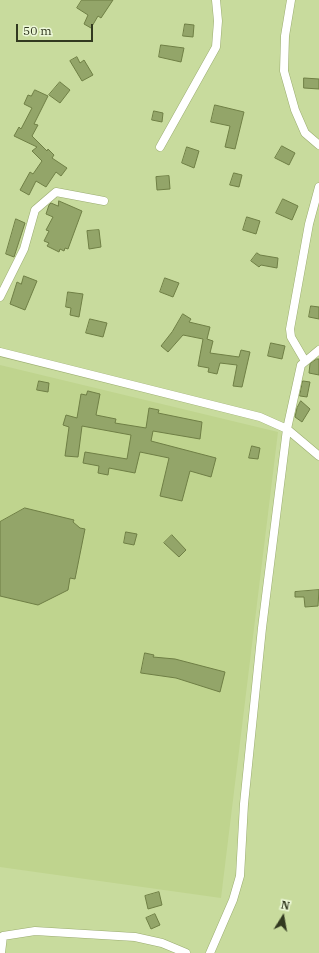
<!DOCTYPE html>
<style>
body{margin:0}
#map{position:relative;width:319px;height:953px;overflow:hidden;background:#c8db9d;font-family:"IBM Plex Serif",serif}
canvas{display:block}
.north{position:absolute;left:263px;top:897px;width:40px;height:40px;-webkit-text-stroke:3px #edf8d9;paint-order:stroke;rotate:11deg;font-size:11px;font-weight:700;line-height:16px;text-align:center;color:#323920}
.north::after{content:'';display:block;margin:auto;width:14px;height:18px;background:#323920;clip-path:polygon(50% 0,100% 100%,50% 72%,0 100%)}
.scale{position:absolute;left:16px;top:24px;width:77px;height:18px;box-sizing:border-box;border:2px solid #323920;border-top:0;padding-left:5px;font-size:12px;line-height:14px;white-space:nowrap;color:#323920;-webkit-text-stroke:3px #edf8d9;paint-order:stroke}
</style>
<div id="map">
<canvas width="319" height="953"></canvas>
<div class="north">N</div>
<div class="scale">50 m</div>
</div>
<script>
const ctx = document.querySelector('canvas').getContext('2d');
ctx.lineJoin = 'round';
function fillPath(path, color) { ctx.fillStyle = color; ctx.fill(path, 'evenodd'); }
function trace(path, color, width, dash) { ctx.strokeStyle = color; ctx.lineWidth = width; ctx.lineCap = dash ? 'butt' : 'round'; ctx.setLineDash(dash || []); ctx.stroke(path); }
const built = new Path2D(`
 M0 365 278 432 221 898 0 867Z`);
const building = new Path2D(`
 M82 0H113L101 18 98 16 91 28 84 24 88 15 77 8Z
 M185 24 194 25 193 37 183 36Z
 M161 45 184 48 181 62 159 57Z
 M77 57 80 63 84 60 93 75 82 81 70 61Z
 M304 78 319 79V89L304 88Z
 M60 82 70 90 60 103 49 95Z
 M35 90 48 96 34 124 38 125 32 136 47 151 48 149 54 155 52 158 67 168 61 176 56 172 46 187 36 181 29 195 20 190 30 172 33 174 42 161 32 151 37 147 14 136 19 127 21 129 32 108 24 104 28 95 31 96Z
 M215 105 244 112 235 149 225 147 230 126 211 122Z
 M154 111 163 113 162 122 152 120Z
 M282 146 295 153 289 165 275 158Z
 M187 147 199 151 194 168 182 163Z
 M234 173 242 175 239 187 230 185Z
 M169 176 170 189 157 190 156 177Z
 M283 199 298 206 292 220 276 213Z
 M59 201 82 211 68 249 65 248 64 251 60 249 59 252 47 246 49 243 44 241 49 231 46 230 53 217 46 214 49 205 51 203 58 206Z
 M247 217 260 221 256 234 243 230Z
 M16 219 25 223 14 257 6 254Z
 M99 230 101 247 89 249 87 231Z
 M257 253 260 255 278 258 277 268 261 265 259 267 251 261Z
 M24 276 37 281 25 310 10 304 17 282 21 284Z
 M165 278 179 283 173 297 160 292Z
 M68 292 83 294 79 317 70 315 71 308 66 307Z
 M311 306 319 307V319L309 317Z
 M183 314 191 319 189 322 210 327 207 339 213 341 210 353 239 357 241 350 250 352 242 387 233 386 237 365 220 363 217 374 208 372 209 368 198 366 203 339 183 335 168 352 161 346 172 332Z
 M90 319 107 323 103 337 86 333Z
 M271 343 285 346 282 359 268 356Z
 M317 359H319V375L309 373 310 364Z
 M39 381 49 383 48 392 37 390Z
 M303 381 310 382 307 397 300 396Z
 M88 391 100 394 96 415 116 419 115 423 146 428 149 408 159 410 158 413 202 422 200 439 153 431 151 441 216 458 211 477 190 471 182 501 160 496 169 458 140 452 135 473 109 468 108 475 98 473 99 466 83 463 85 452 127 459 131 435 82 426 78 457 65 456 69 427 63 425 66 415 77 418 81 394 86 395Z
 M301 401 310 409 302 422 295 417 297 408Z
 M252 446 260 448 258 459 249 458Z
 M25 508 74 520 73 522 80 528 85 529 75 579 70 578 68 590 38 605 0 596V522Z
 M126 532 137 534 134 545 124 543Z
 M172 535 186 550 179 557 164 543Z
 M319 590 318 606 305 607 304 597H295V592Z
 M145 653 154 655 153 657 175 659 225 672 220 692 176 678 141 673Z
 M159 892 162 905 148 909 145 896Z
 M155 914 160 925 151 929 146 918Z`);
const street = new Path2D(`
 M291 0 285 36 284 71 295 110 305 133 319 145
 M160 147 216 47 218 21 216 0
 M0 297 24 249 35 210 56 192 104 201
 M0 352 260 417 287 429 319 456
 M305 361 291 337 290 329 309 224 319 187
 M1 953 3 936 35 931 135 937 162 943 186 953
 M210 953 233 900 240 876 244 804 262 628 287 429 301 365 319 350`);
fillPath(built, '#bfd48e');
fillPath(building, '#93a569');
trace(building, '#6f7f45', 1);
trace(street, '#9aac70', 9);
trace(street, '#fff', 8);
</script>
